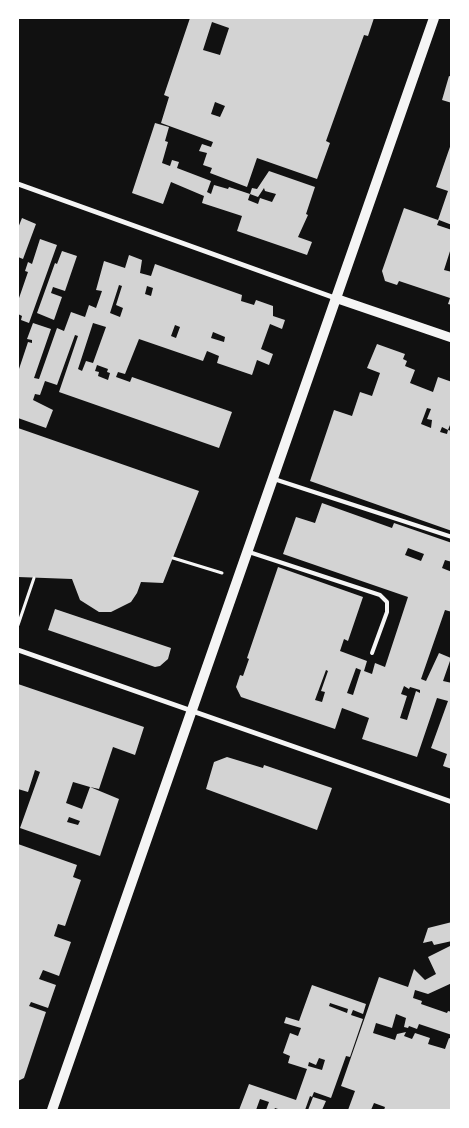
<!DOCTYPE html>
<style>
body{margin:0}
#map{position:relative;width:469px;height:1128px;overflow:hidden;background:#111;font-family:"Asap Condensed",sans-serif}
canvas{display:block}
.frame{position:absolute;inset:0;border:19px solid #fff;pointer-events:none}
</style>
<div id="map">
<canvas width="469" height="1128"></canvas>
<div class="frame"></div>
</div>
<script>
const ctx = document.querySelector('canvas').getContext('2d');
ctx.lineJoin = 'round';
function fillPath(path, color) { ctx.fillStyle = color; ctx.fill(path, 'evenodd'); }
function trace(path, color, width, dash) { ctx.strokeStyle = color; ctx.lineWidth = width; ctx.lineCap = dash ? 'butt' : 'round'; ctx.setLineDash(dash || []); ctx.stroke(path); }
const building = new Path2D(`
 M190 18H374L368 36 364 35 326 141 330 143 317 179 257 158 247 187 210 173 212 168 203 165 207 153 199 151 202 144 211 147 213 142 161 123 169 97 164 95ZM212 22 229 28 220 55 203 50ZM215 102 225 106 220 117 211 114Z
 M449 76 452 77V103L442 100Z
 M155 123 169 127 165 141 168 142 162 163 170 166 172 160 179 162 177 168 211 181 207 192 211 194 214 185 228 189 229 187 250 194 248 200 258 204 260 198 272 202 276 194 265 191 264 188 258 197 250 194 252 188 257 189 269 171 315 187 306 214 308 215 298 237 312 242 307 255 237 231 242 216 202 203 204 196 171 182 163 204 132 193Z
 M451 144 452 225 439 220 437 225 452 230 451 248 444 270 452 272V305L448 304 450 298 399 281 397 285 385 281 382 271 404 208 438 220 448 191 436 187Z
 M22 218 36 224 23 259 18 257V228Z
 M40 239 57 245 29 323 21 320 22 316 18 314V301L28 272 25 271 28 262 32 264Z
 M62 251 77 256 65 291 53 287 51 293 62 297 54 320 37 313 55 263 57 264Z
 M129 255 142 260 140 273 151 276 155 264 242 295 241 301 254 305 256 300 273 306V316L285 320 282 329 270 324 261 349 273 354 269 365 257 360 252 375 217 363 219 356 207 351 203 361 139 339 125 374 118 372 116 377 130 382 132 377 232 412 219 448 59 392 78 336 75 335 57 385 45 381 40 395 35 394 33 400 53 410 46 428 18 418V372L28 342 32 343V340L27 339 33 323 51 329 34 378 39 379 57 328 64 331 71 312 85 317 89 305 96 308 102 291 96 290 104 261 125 268ZM119 285 122 286 116 305 123 308 120 317 110 313ZM147 286 153 288 151 296 145 294ZM93 323 106 327 93 363 86 361 82 371 78 369ZM175 325 180 327 176 338 171 336ZM213 332 225 337 224 342 211 338ZM97 365 108 369 107 372 110 373 108 380 98 376 99 372 95 371Z
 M377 344 405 354 403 359 407 361 405 366 415 370 410 383 433 392 438 377 452 382V420L448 430 442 427 440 432 447 434 448 430 452 431V531L310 481 334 410 352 416 360 392 372 396 380 373 367 368ZM427 408 431 409 427 419 432 420 431 428 421 424Z
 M18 428 199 491 163 583 141 582 137 593 131 602 111 612H99L80 600 72 579 18 577Z
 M322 503 392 528 394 523 452 543V562L445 560 442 568 452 572V612L445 610 421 679 426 681 439 653 451 658 443 681 452 683V769L443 766 447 754 431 748 448 701 437 698 417 757 362 739 369 718 342 708 335 729 241 697 236 687 240 675 243 676 249 659 247 658 278 567 363 597 348 641 344 639 340 651 367 661 364 671 372 674 375 663 385 667 408 597 283 554 296 517 315 523ZM408 548 424 554 421 561 405 555ZM356 668 361 670 353 695 347 693ZM326 670 328 671 321 691 325 692 322 702 315 700ZM404 686 409 689 410 687 420 690V693L416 691 407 720 400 718 407 696 401 694Z
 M55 609 171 648 168 659 160 666 155 667 48 630Z
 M18 684 144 727 135 755 113 747 99 789 90 787 119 799 100 856 20 828 40 772 35 770 28 792 18 789ZM73 782 90 787 82 809 66 803ZM69 817 80 821 78 825 67 822Z
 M227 757 263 768 264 765 332 788 317 830 206 789 214 762Z
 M18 844 77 865 73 877 81 880 65 926 58 924 54 936 71 942 59 976 43 970 39 979 56 985 48 1008 31 1002 29 1006 46 1012 24 1078 18 1081Z
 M452 922V941L434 945 432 941 423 943 428 928Z
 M452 945V983L428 994 415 990 413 998 422 1001 421 1004 447 1013 448 1011 452 1012V1035L419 1024 417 1029 409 1026 408 1028 404 1027 406 1018 396 1014 392 1028 376 1023 373 1033 395 1040 397 1034 406 1032 404 1036 412 1039 415 1033 430 1038 428 1044 445 1049 449 1038 452 1039V1110H384L385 1107 374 1103 371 1110H348L355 1091 341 1086 379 977 408 987 414 969 425 980 436 974 428 957Z
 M312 985 366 1004 363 1014 353 1010 351 1015 363 1019 350 1057 346 1056 331 1098 314 1092 312 1097 310 1096 305 1110H281L275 1108 274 1110H266L269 1102 260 1099 256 1110H239L249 1084 296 1100 307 1069 288 1063 290 1056 283 1053 290 1033 298 1036 301 1028 284 1023 286 1017 299 1021ZM330 1003 348 1009 347 1013 329 1006ZM319 1058 325 1060 322 1070 308 1066 309 1062 316 1065Z
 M313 1097 326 1101 322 1110H308Z`);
const path = new Path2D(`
 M173 558 222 573
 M18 625 34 578`);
const service = new Path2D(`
 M274 479 452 537
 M249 552 380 595 387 602V612L372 653`);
const minor = new Path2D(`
 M18 184 335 298
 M18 650 452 802`);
const tertiary = new Path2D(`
 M335 298 452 338`);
const secondary = new Path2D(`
 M52 1110 434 18`);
fillPath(building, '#d3d3d3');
trace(path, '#f5f5f5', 3);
trace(service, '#f5f5f5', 4);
trace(minor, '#f5f5f5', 5);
trace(tertiary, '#f5f5f5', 9);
trace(secondary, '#f5f5f5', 10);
</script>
